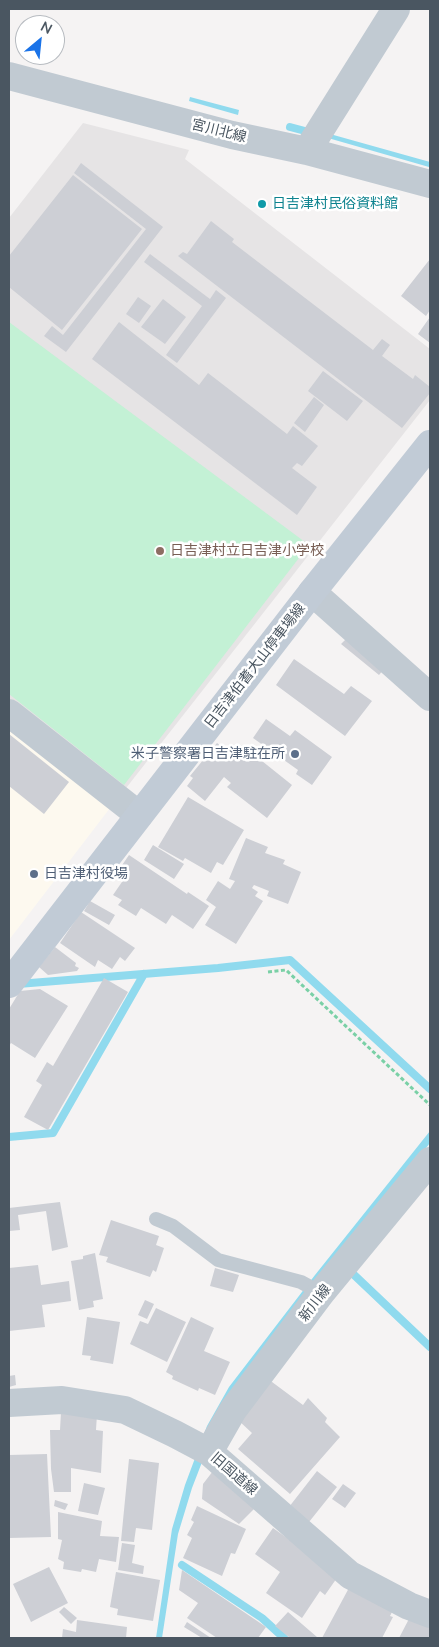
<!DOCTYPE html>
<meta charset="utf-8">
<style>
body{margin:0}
#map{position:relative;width:439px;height:1647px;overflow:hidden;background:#f5f3f3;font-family:Mulish,sans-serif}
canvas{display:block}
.frame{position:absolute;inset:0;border:10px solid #4a5661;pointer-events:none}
.north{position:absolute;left:15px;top:15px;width:50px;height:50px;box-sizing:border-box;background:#fff;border:1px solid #b7bbc0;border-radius:50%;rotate:28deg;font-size:14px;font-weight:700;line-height:20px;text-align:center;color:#4a5661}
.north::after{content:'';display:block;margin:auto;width:18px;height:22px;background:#1a73e8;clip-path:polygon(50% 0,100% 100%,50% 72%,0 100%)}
</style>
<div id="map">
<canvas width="439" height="1647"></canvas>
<div class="frame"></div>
<div class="north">N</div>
</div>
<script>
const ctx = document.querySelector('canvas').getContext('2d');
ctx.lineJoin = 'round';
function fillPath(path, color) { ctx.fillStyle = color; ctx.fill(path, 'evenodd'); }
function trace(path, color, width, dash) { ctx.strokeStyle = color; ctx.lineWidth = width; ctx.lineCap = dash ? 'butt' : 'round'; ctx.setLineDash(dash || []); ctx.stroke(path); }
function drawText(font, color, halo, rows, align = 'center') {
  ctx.font = font + ' Mulish,"Noto Sans JP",sans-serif'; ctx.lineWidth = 5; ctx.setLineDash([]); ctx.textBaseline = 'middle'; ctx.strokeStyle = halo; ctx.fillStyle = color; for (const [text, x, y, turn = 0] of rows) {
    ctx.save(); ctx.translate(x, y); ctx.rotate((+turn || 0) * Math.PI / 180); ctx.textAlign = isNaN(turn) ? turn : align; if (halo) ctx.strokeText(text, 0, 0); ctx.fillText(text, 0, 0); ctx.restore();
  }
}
const commercial = new Path2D(`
 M9 729 110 808 9 940Z`);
const education = new Path2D(`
 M83 123 189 150 185 159 430 349V400L123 792 9 703V218Z`);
const green = new Path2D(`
 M9 322 309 545 124 785 9 694Z`);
const water = new Path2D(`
 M190 97 239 110 238 115 189 101Z
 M330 134 430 162 429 167 328 138Z
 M430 1131V1143L322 1278 216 1426 192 1488 178 1534 162 1638H156L172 1529 185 1485 207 1426 229 1387 315 1275Z`);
const stream = new Path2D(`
 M290 127 305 131
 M18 984 218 968 290 960 430 1089
 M9 1137 53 1133 144 974
 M351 1272 430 1347
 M182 1565 262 1618 284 1638`);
const building = new Path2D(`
 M81 163 163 227 66 352 44 336 52 326 63 335 146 229 74 173Z
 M73 175 142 229 62 330 9 287V256Z
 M211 221 234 239 232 242 373 350 382 339 390 345 382 356 413 379 415 375 430 387V393L402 428 178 256 183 252 187 254Z
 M150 254 210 299 216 290 226 298 177 363 166 355 202 306 144 262Z
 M430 259V310L426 316 401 296Z
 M138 297 151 306 139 323 126 314Z
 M163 299 186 317 165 344 141 327Z
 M430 317V343L418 334Z
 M119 322 199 385 208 373 287 434 293 426 318 446 302 466 297 463 292 468 317 487 297 515 92 359Z
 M323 371 363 401 347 421 308 391Z
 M314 397 324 405 305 432 294 423Z
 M347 638 385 668 379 675 341 644Z
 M294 659 344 694 351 686 372 701 345 736 276 685Z
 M266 719 290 736 295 730 332 757 312 785 296 774 298 770 253 738Z
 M9 734 69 782 44 814 9 786Z
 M217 743 228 752 227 754 231 758 242 745 292 785 267 818 227 787 231 783 224 777 205 801 187 786 193 778 190 776Z
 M188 797 244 830 223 865 217 862 211 873 185 858 183 861 158 847Z
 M246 838 268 847 265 853 285 860 283 864 301 872 288 904 267 896 269 891 254 885 252 888 258 892 255 896 263 901 236 944 205 925 216 907 206 900 218 881 230 889 235 881 229 879Z
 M153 845 184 864 174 879 144 860Z
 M129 855 187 894 188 892 209 906 193 929 172 915 166 924 141 908 136 916 118 905 122 900 113 895 124 879 116 874Z
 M90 901 115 915 109 925 84 911Z
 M81 912 135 948 125 961 120 957 112 969 98 960 95 967 60 943Z
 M55 947 76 963 75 966 79 968 77 971 48 975 39 967Z
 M104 978 128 992 48 1130 24 1117 42 1085 36 1081 47 1062 53 1066Z
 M40 989 68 1006 35 1058 11 1043 9 1046V1009L20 991Z
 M60 1202 68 1247 52 1251 46 1211 18 1215 20 1230 9 1231V1208Z
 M111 1220 159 1236 156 1245 164 1248 156 1272 153 1270 150 1277 106 1262 108 1257 99 1255Z
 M95 1253 103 1299 93 1301 94 1307 79 1310 71 1261 83 1259V1256Z
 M38 1265 41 1285 69 1281 71 1301 42 1305 45 1327 9 1331V1268Z
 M215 1268 239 1275 233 1292 210 1286Z
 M145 1300 154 1304 147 1319 138 1315Z
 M156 1308 186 1322 167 1362 130 1344 140 1321 148 1324Z
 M87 1317 120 1322 113 1364 90 1360 91 1356 82 1355Z
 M191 1317 214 1328 204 1351 230 1362 215 1395 199 1388 198 1391 172 1379 173 1376 166 1372Z
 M15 1375 16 1385 9 1387V1376Z
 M268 1379 303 1405 308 1398 327 1418 325 1422 340 1437 290 1494 238 1449 252 1433 238 1420Z
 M61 1412 97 1414 96 1430 103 1431 101 1473 71 1468V1492H54L51 1469 50 1430H60Z
 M47 1454 51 1537 9 1538V1455Z
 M129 1459 159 1463 152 1530 136 1528 134 1542 121 1541Z
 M213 1471 257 1506 239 1524 202 1499 203 1484Z
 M317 1471 337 1487 309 1522 289 1507Z
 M84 1483 105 1488 98 1515 78 1511Z
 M343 1484 356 1493 345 1508 332 1499Z
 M55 1500 68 1504 65 1510 54 1506Z
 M197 1506 246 1529 235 1554 231 1553 222 1576 183 1558 192 1538 187 1535 194 1522 191 1520Z
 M58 1512 102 1521 100 1536 119 1537 116 1562 99 1559 96 1572 82 1569 81 1572 63 1569 64 1562 58 1559 62 1540 58 1539Z
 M273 1528 339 1575 325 1595 320 1591 302 1618 266 1593 280 1572 255 1554Z
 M122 1543 135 1545 132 1563 144 1566 143 1574 118 1570Z
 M49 1567 68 1603 31 1622 13 1584Z
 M182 1570 266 1627 258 1638H217L187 1618 198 1603 179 1590Z
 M116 1572 160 1580 153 1621 117 1615 118 1609 110 1607Z
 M350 1586 393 1610 390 1616 393 1617 382 1638H322Z
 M64 1607 77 1618 71 1624 59 1612Z
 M288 1612 317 1637 315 1638H290L275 1626Z
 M410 1617 430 1627V1638H399Z
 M77 1620 127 1627 126 1638H62L63 1629 76 1632Z
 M187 1622 211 1638H202L184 1627Z`);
const path = new Path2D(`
 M268 972 286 970 430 1105`);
const lane = new Path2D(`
 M156 1219 173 1226 218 1260 301 1282 321 1293`);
const street = new Path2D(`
 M9 76 232 135 307 151 430 184
 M307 151 396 9
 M312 592 430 697
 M9 713 139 815
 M9 1403 62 1400 125 1410 175 1434 209 1452 350 1575 409 1606 430 1614
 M209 1452 233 1410 321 1293 430 1161`);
const secondary = new Path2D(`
 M9 984 312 592 430 444`);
const markers = [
 [262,204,5,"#0f9aa8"],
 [160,551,5,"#8d6e63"],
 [295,754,5,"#5c6f8a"],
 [34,874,5,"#5c6f8a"]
];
const streetNames = [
 ["宮川北線",219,131,14],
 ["日吉津伯耆大山停車場線",255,666,-52],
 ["新川線",315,1303,-52],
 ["旧国道線",234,1474,41]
];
const cultureNames = [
 ["日吉津村民俗資料館",272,204]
];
const educationNames = [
 ["日吉津村立日吉津小学校",170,551]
];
const serviceNames = [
 ["米子警察署日吉津駐在所",285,754],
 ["日吉津村役場",44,874,"left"]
];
fillPath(commercial, '#fdf9ef');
fillPath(education, '#e6e4e5');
fillPath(green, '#c3f1d5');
fillPath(water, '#90daee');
trace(stream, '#90daee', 8);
fillPath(building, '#cdcfd5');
trace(path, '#7ad0a6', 3, [4, 2.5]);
trace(lane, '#c1cad2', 14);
trace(street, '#c1cad2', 28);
trace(secondary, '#c1cbd6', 28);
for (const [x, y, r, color] of markers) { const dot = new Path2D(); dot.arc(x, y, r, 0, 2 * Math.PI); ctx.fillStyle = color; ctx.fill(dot); trace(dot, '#fff', 2); }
drawText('14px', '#4a5661', '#fff', streetNames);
drawText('14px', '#0d838f', '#fff', cultureNames, 'left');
drawText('14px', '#785e54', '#fff', educationNames, 'left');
drawText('14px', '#4e5e75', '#fff', serviceNames, 'right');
</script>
